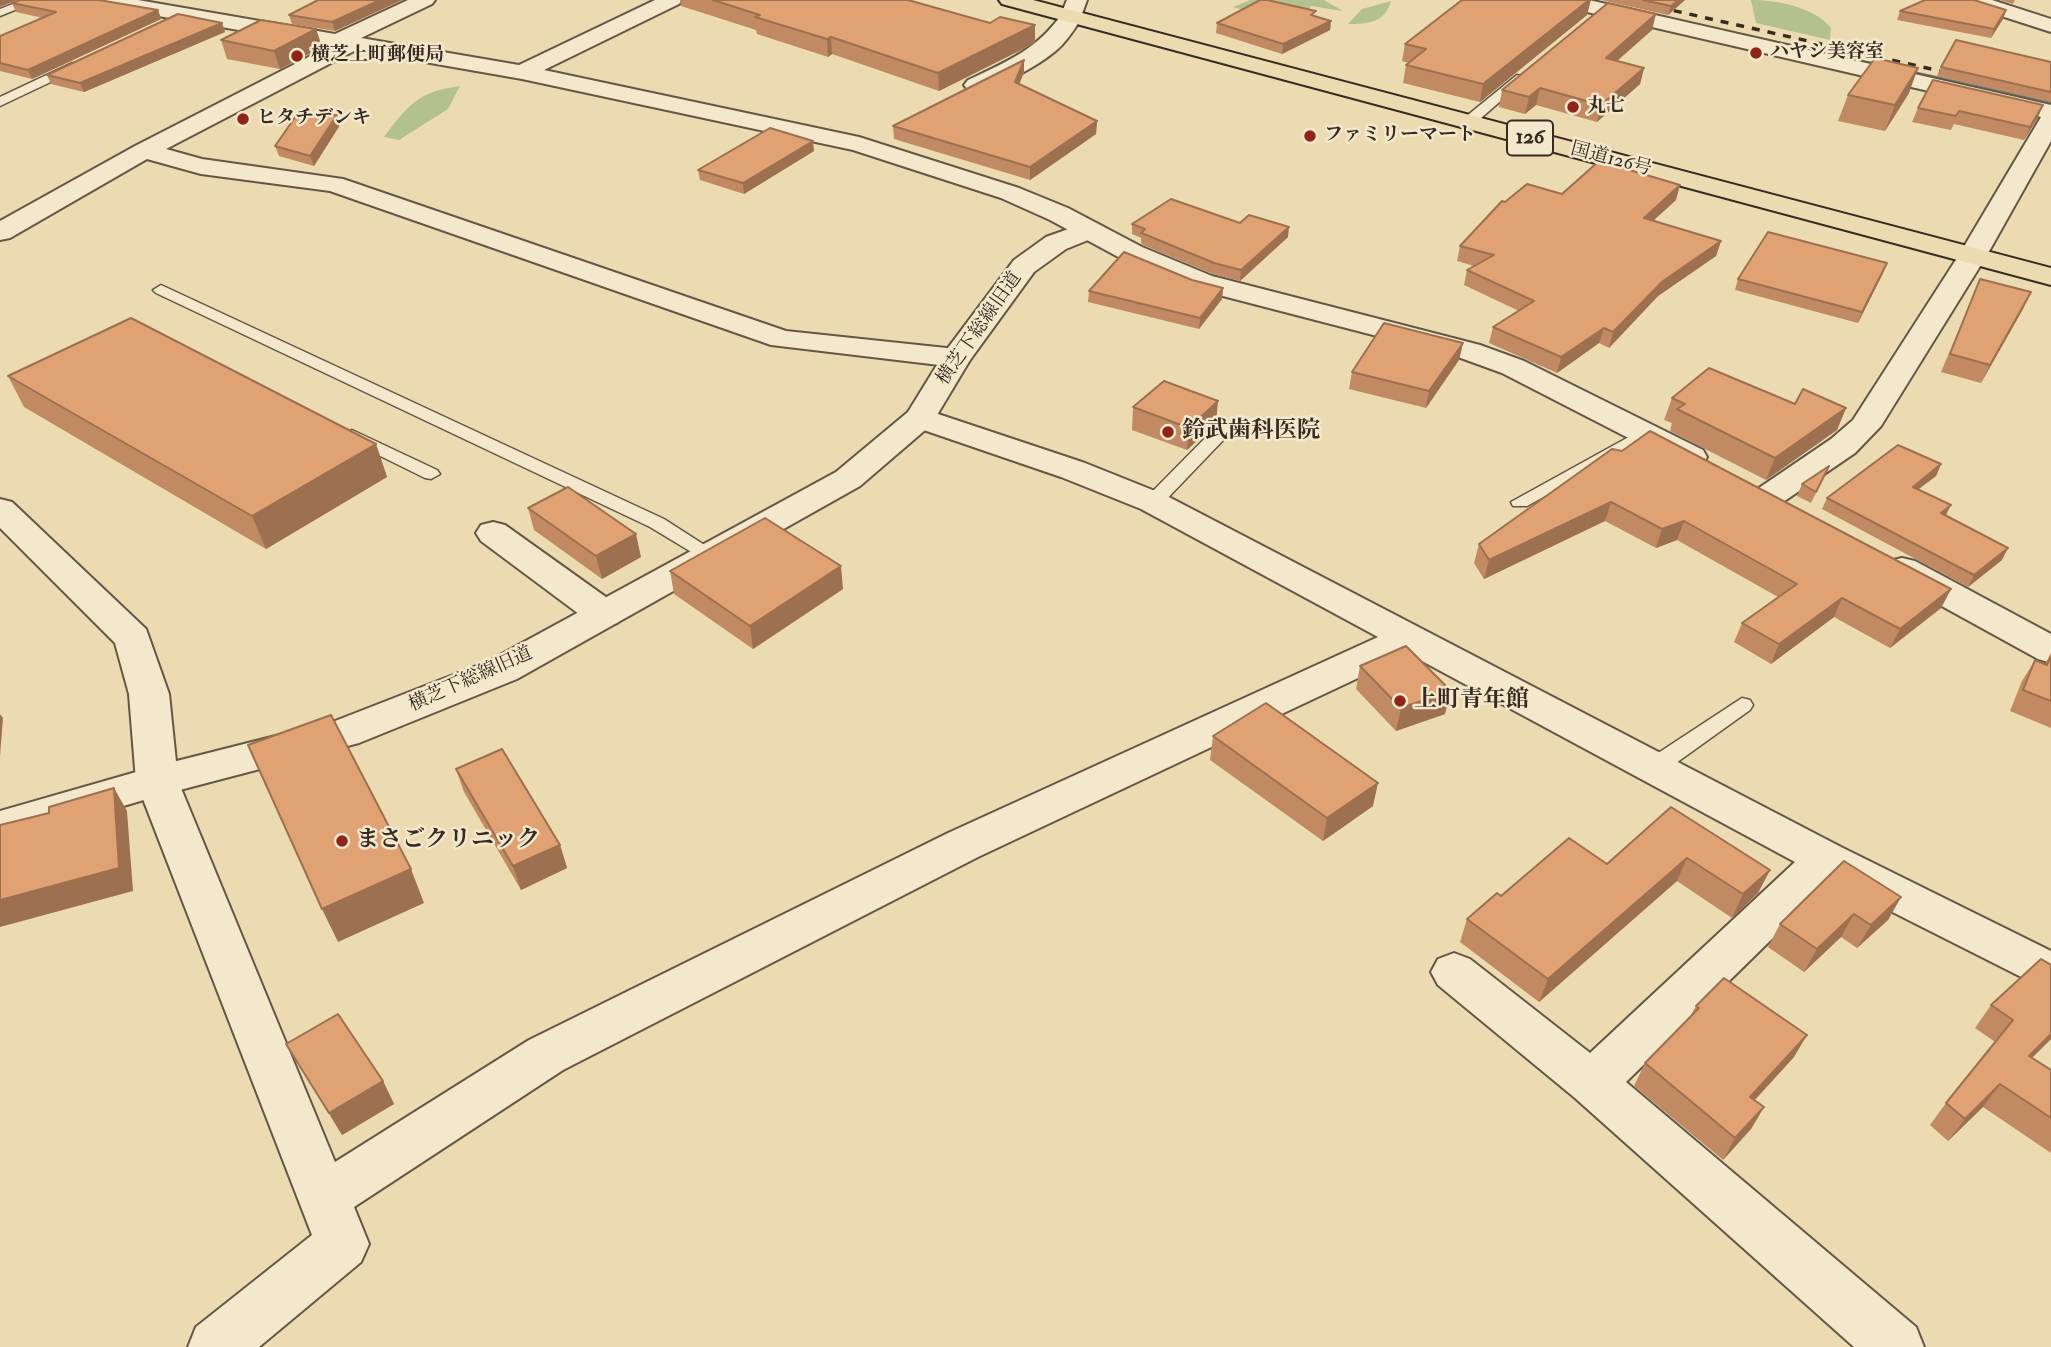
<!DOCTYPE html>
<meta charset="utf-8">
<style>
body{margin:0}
canvas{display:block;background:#ecdbb0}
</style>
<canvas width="2051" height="1347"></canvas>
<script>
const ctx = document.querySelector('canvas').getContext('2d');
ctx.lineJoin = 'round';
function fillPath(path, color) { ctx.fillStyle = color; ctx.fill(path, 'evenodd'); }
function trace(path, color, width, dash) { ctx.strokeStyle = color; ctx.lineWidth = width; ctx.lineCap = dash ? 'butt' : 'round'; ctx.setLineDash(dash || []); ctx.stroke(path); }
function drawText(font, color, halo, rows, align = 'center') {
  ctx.font = font + ' "IM FELL Double Pica","Noto Serif JP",serif'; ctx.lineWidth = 5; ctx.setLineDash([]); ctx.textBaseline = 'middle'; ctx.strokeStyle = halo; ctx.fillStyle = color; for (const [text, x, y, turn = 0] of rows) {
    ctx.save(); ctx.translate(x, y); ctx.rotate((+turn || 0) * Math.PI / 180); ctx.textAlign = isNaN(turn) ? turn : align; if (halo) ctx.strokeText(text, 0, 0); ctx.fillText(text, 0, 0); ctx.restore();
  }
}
const green = new Path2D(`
 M1250 0H1324L1343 11 1311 6 1304 17 1257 14 1233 7Z
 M1751 0C1776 0 1815 7 1831 28L1830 40 1756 23Z
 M1391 1C1385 23 1368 24 1348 24L1362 9Z
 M460 86 448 109 399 140 384 137C409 104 418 92 460 86Z`);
const stream = new Path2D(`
 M1681 20 2051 101V107L1684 24H1681Z`);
const service = new Path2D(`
 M23 0H39L0 16V9Z
 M72 63 78 67 76 70 0 106V97Z
 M1517 75 1527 78 1473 125H1463V119Z
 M161 285 664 519 720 555 710 561 703 559 650 527 156 293 153 290Z
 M1225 423 1234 428 1231 432 1160 506H1146L1144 502 1146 498 1219 424Z
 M1645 428 1654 433 1651 437 1527 506H1513L1511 502Z
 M352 430 437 470 440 474 431 479 425 478 346 439 343 435Z
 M1742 698 1750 700 1753 705 1750 710 1662 773H1646L1643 767 1646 761Z`);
const minor = new Path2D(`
 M91 0H138L335 34 408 0H435L432 4 361 38 519 65 655 0H682L679 4 544 70 859 137 1019 188 1068 208 1142 247 1212 276 1480 345 1524 361 1703 450 1707 457 1703 464 1691 467 1679 464 1502 373 1458 357 1192 288 1122 259 1050 220 1001 198 853 150 522 79 356 50 166 149 202 159 343 179 786 331 956 349 967 352 971 358 967 364 956 367 771 345 330 191 201 174 147 159 10 238 0 240V221L135 146 330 46 101 6Z
 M1551 0H1589L2051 105V141L1987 255 1881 426 1855 453 1780 504 1768 507 1756 504 1751 497 1756 490 1831 439 1853 420 1959 255 2041 117 1561 6Z
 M1961 0H1992L2051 19V32L1964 4Z
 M1071 11 1082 17C1076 27 1070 36 1062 45 1047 61 990 95 968 90L964 85 968 80C1006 62 1039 49 1063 12Z
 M920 408 1085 463 1165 495 1841 847 2051 951V992L1831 881 1626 1082 1916 1327 1924 1347H1854L1575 1098 1438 985 1431 972 1438 959 1454 953 1470 959 1590 1053 1795 862 1409 654 978 857 563 1070 354 1207 369 1244 361 1262 259 1347H188L196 1327 312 1235 136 781 129 694 115 643 0 528V499L12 502 146 629 169 694 178 781 335 1162 529 1040 948 833 1378 637 1141 509 1061 477 909 425 904 418 909 411Z
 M493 522 505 525 617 605 622 614 617 623 604 626 591 623 481 541 476 533 481 525Z
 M1902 558 1915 561 2051 634V663L2038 659 1889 577 1884 569 1889 561Z`);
const tertiary = new Path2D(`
 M1067 0H1087L1079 22H1063L1060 17Z
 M1088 222 1098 224 1101 230 1098 236 1066 249 1034 272 970 360 931 425 860 486 517 679 359 743 157 796 0 843V811L157 766 335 721 489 661 836 472 908 412 945 352 1014 260 1046 237Z`);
const trunk = new Path2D(`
 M999 0H1033L2051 268V285L1002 4Z`);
const rail = new Path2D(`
 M1627 0 1958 75`);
const wall = new Path2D(`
 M318 0H402L335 31 292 24 289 15Z
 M680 0H908L990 23 1035 25V43L939 91 832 54 828 57 757 34 756 30 681 6Z
 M1601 0H1685L1668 15Z
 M2000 0H2015L2013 4Z
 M12 3 158 10 161 19 32 79 0 71V36L43 18 16 12Z
 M2006 10 2003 19 1991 38 1897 20 1900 11Z
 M1587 15 1480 102 1403 83 1406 65 1409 63 1402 61 1405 44Z
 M1315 16 1331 21 1330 30 1282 54 1216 33 1217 23Z
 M222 23 225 32 84 92 51 84 47 75Z
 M316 29 322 47 280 69 227 59 221 40Z
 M1652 30 1617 61 1644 68 1640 84 1597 122 1536 105 1525 114 1499 107 1502 90Z
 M1024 60V72L1019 84 1097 121 1096 134 1030 180 894 139 893 126Z
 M2051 62V102L1937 76 1941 67Z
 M1909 93 1885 131 1838 121 1848 95Z
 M2043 105 2037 119 2024 140 1954 124 1951 130 1912 122 1918 108Z
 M340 125 314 166 279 156 275 146Z
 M814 151 744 194 700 180 698 170Z
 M1562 194 1676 200 1653 220 1721 241 1716 256 1658 296 1609 348 1599 343 1557 373 1489 343 1493 327 1519 311 1464 285 1467 270 1474 266 1457 261 1460 246 1505 202Z
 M1240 223 1288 237 1240 281 1213 274 1143 245 1141 243V238L1132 234V224Z
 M1883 273 1858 323 1735 290 1738 279Z
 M1980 279 2023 309 1981 383 1941 372Z
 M1192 280 1223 288 1222 299 1199 329 1088 302 1089 291Z
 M1463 343 1459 360 1426 408 1349 389 1352 372Z
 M8 376 376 444 387 477 266 549 24 407Z
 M1672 398 1795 404 1846 408 1837 430 1766 480 1670 431 1672 423 1664 420Z
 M1133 407 1216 423 1187 450 1132 430Z
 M1612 449 1951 589 1941 608 1890 648 1834 617 1771 664 1734 642 1742 623 1778 597 1677 540 1656 548 1605 521 1484 579 1474 563 1479 544Z
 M1941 464 1936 476 1918 489 1946 515 2002 560 1968 587 1822 509 1827 498Z
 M1829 466 1811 503 1797 496 1802 484Z
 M528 508 641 557 602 579 534 530Z
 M670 571 843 589 753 649 674 594Z
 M2051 653V728L2010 711 2022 681 2035 660 2045 664Z
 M1360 666 1445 714 1396 731 1356 689Z
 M1213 736 1373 806 1323 841 1210 760Z
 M456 769 560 845 567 868 521 890 464 792Z
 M1671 807 1770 870 1758 893 1732 918 1677 881 1539 1002 1460 942 1467 919 1501 896 1607 864Z
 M1901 897 1888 920 1857 948 1841 937 1804 972 1768 947 1780 924Z
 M2051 965V1039L2032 1058 2051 1070V1153L1983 1107 1948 1141 1930 1125 1946 1103 1995 1042 1975 1028 1991 1005Z
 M1696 1006 1794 1057 1755 1100 1764 1107 1751 1129 1723 1160 1634 1086 1645 1063 1689 1018Z
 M286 1044 383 1081 394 1104 342 1135Z`);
const shadedWall = new Path2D(`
 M0 0H17L0 7Z
 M380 0H402L335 31 332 22Z
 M1589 0H1591L1587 15 1480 102 1483 84Z
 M1678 0H1685L1668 15 1671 6Z
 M158 10 161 19 32 79 28 70Z
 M2006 10 2003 19 1991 38 1994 29Z
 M1656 14 1652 30 1602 74 1606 58Z
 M1331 21 1330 30 1282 54 1283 44Z
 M222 23 225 32 84 92 80 83Z
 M1035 25V43L939 91 938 73Z
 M316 29 322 47 280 69 274 51Z
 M831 37 832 54 828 57 827 39Z
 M1024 60V72L1015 95V82Z
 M1644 68 1640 84 1597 122 1601 105Z
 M1918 68 1909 93 1885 131 1895 105Z
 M1540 88 1536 105 1525 114 1529 97Z
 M2043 105 2037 119 2024 140 2030 127Z
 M337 115 340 125 314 166 310 156Z
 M1097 121 1096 134 1030 180V167Z
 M813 141 814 151 744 194 743 183Z
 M1680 185 1676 200 1640 233 1644 218Z
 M1289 227 1288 237 1240 281 1241 270Z
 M1721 241 1716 256 1658 296 1609 348 1613 332 1663 281Z
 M1887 263 1883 273 1858 323 1862 312Z
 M1223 288 1222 299 1199 329 1200 318Z
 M2031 292 2023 309 1981 383 1990 365Z
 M1604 328 1599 343 1557 373 1561 357Z
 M1463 343 1459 360 1426 408 1429 391Z
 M1218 401 1216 423 1187 450 1189 428Z
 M1846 408 1837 430 1766 480 1775 458Z
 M376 444 387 477 266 549 252 516Z
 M1941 464 1936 476 1907 498 1913 487Z
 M1611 502 1605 521 1484 579 1489 560Z
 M1951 505 1945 517 1941 513Z
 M1684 521 1677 540 1656 548 1662 529Z
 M636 534 641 557 602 579 596 556Z
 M2008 548 2002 560 1968 587 1974 575Z
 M841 566 843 589 753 649 750 626Z
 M1951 589 1941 608 1890 648 1900 629Z
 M1842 598 1834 617 1771 664 1779 644Z
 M1451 691 1445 714 1396 731 1401 708Z
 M0 714 3 718 0 756Z
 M1378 783 1373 806 1323 841 1327 818Z
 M114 788 127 811 133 891 0 927V900Z
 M560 845 567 868 521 890 513 866Z
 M1687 858 1677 881 1539 1002 1548 979Z
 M411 869 424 903 338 942 322 909Z
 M1770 870 1758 893 1732 918 1743 894Z
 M1901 897 1888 920 1857 948 1871 925Z
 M1854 914 1841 937 1804 972 1817 949Z
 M2051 1034V1039L2011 1078 2029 1056Z
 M1807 1035 1794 1057 1737 1119 1750 1097Z
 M383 1081 394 1104 342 1135 329 1113Z
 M2000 1084 1983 1107 1948 1141 1965 1119Z
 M1764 1107 1751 1129 1723 1160 1735 1138Z`);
const building = new Path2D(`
 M20 0H99L158 10 28 70 0 63V36L56 12 12 3Z
 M318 0H380L332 22 289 15Z
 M713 0H908L990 23 1000 17 1035 25 938 73 831 37 827 39 755 17 760 15Z
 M1260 0H1267L1316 11 1311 15 1331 21 1283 44 1217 23Z
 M1462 0H1589L1483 84 1406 65 1426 49 1405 44Z
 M1643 0H1678L1671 6Z
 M1925 0H1974L2006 10 1994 29 1900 11Z
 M1608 3 1656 14 1606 58 1644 68 1601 105 1540 88 1529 97 1502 90Z
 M178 14 222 23 80 83 47 75Z
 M261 20 316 29 274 51 221 40Z
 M1956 40 2051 62V92L1941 67Z
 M1875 58 1918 68 1895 105 1848 95Z
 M1024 60 1015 82 1097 121 1030 167 893 126Z
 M1933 80 2043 105 2030 127 1959 111 1956 116 1918 108Z
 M337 115 310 156 275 146 296 116Z
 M770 128 813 141 743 183 698 170Z
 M1599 161 1680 185 1644 218 1721 241 1663 281 1613 332 1604 328 1561 357 1493 327 1534 301 1467 270 1494 255 1460 246 1502 201 1505 202 1527 184 1562 194Z
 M1171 199 1240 223 1249 215 1289 227 1241 270 1214 263 1144 234 1141 233 1145 229 1132 224Z
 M1768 232 1887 263 1862 312 1738 279Z
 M1124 252 1192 280 1223 288 1200 318 1089 291Z
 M1980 279 2031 292 1990 365 1950 354Z
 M131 318 376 444 252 516 8 376Z
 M1384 323 1463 343 1429 391 1352 372Z
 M1709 368 1795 404 1803 389 1846 408 1775 458 1677 409 1685 404 1672 398Z
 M1164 381 1218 401 1189 428 1133 407Z
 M1650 431 1951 589 1900 629 1842 598 1779 644 1742 623 1797 584 1684 521 1662 529 1611 502 1489 560 1479 544 1612 449 1622 451Z
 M1898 445 1941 464 1913 487 1951 505 1941 513 2008 548 1974 575 1827 498Z
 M1829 466 1816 492 1802 484Z
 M568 487 636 534 596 556 528 508Z
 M765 518 841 566 750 626 670 571Z
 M1406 646 1451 691 1401 708 1360 666Z
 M2051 656V701L2023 690 2035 660 2047 665Z
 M1266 703 1378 783 1327 818 1213 736Z
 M331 715 411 869 322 909 248 745Z
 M502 749 560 845 513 866 456 769Z
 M114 788 119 868 0 900V825L49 813V807Z
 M1671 807 1770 870 1743 894 1687 858 1548 979 1467 919 1497 893 1501 896 1569 838 1607 864Z
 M1844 861 1901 897 1871 925 1854 914 1817 949 1780 924Z
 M2041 959 2051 965V1034L2029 1056 2051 1070V1118L2000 1084 1965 1119 1946 1103 2013 1020 1991 1005Z
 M1724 978 1807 1035 1750 1097 1764 1107 1735 1138 1645 1063 1699 1008 1696 1006Z
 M338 1014 383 1081 329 1113 286 1044Z`);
const markers = [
 [1756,53,7,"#8f2418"],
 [297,56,7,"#8f2418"],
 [1573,107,7,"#8f2418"],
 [243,119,7,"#8f2418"],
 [1310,136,7,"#8f2418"],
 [1168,432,7,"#8f2418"],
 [1400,701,7,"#8f2418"],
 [342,841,7,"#8f2418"]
];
const farPoinames = [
 ["ハヤシ美容室",1770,53],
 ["横芝上町郵便局",311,56],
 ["丸七",1587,107],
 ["ヒタチデンキ",257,119],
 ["ファミリーマート",1324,136]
];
const farStreetnames = [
 ["国道126号",1611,160,15],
 ["横芝下総線旧道",980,329,-55],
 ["横芝下総線旧道",471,680,-24]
];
const shields = [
 [1530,138,46]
];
const shieldNames = [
 ["126",1530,138]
];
const poiNames = [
 ["鈴武歯科医院",1182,432],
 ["上町青年館",1414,701],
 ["まさごクリニック",356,841]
];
fillPath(green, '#b3c18e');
fillPath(stream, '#74807b');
trace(service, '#645746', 3);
trace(minor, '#645746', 4);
trace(tertiary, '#645746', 4);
trace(trunk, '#362b22', 4);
fillPath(service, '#f3e8cc');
fillPath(minor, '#f3e8cc');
fillPath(tertiary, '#f3e8cc');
fillPath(trunk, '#ecdbb0');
trace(rail, '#362b22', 3.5, [8, 8]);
fillPath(wall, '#c18a63');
fillPath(shadedWall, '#9d7150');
fillPath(building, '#e0a173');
trace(building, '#9d7150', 2);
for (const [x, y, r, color] of markers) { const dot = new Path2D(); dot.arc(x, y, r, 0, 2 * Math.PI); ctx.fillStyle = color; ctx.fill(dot); trace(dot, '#f3e8cc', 2.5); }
drawText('bold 19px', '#362b22', '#f3e8cc', farPoinames, 'left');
drawText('19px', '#362b22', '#f3e8cc', farStreetnames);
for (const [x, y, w] of shields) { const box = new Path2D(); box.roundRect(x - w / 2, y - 17.5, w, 35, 5); ctx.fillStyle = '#f3e8cc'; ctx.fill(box); trace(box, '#362b22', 2); }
drawText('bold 21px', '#362b22', null, shieldNames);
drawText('bold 23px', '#362b22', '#f3e8cc', poiNames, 'left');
</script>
